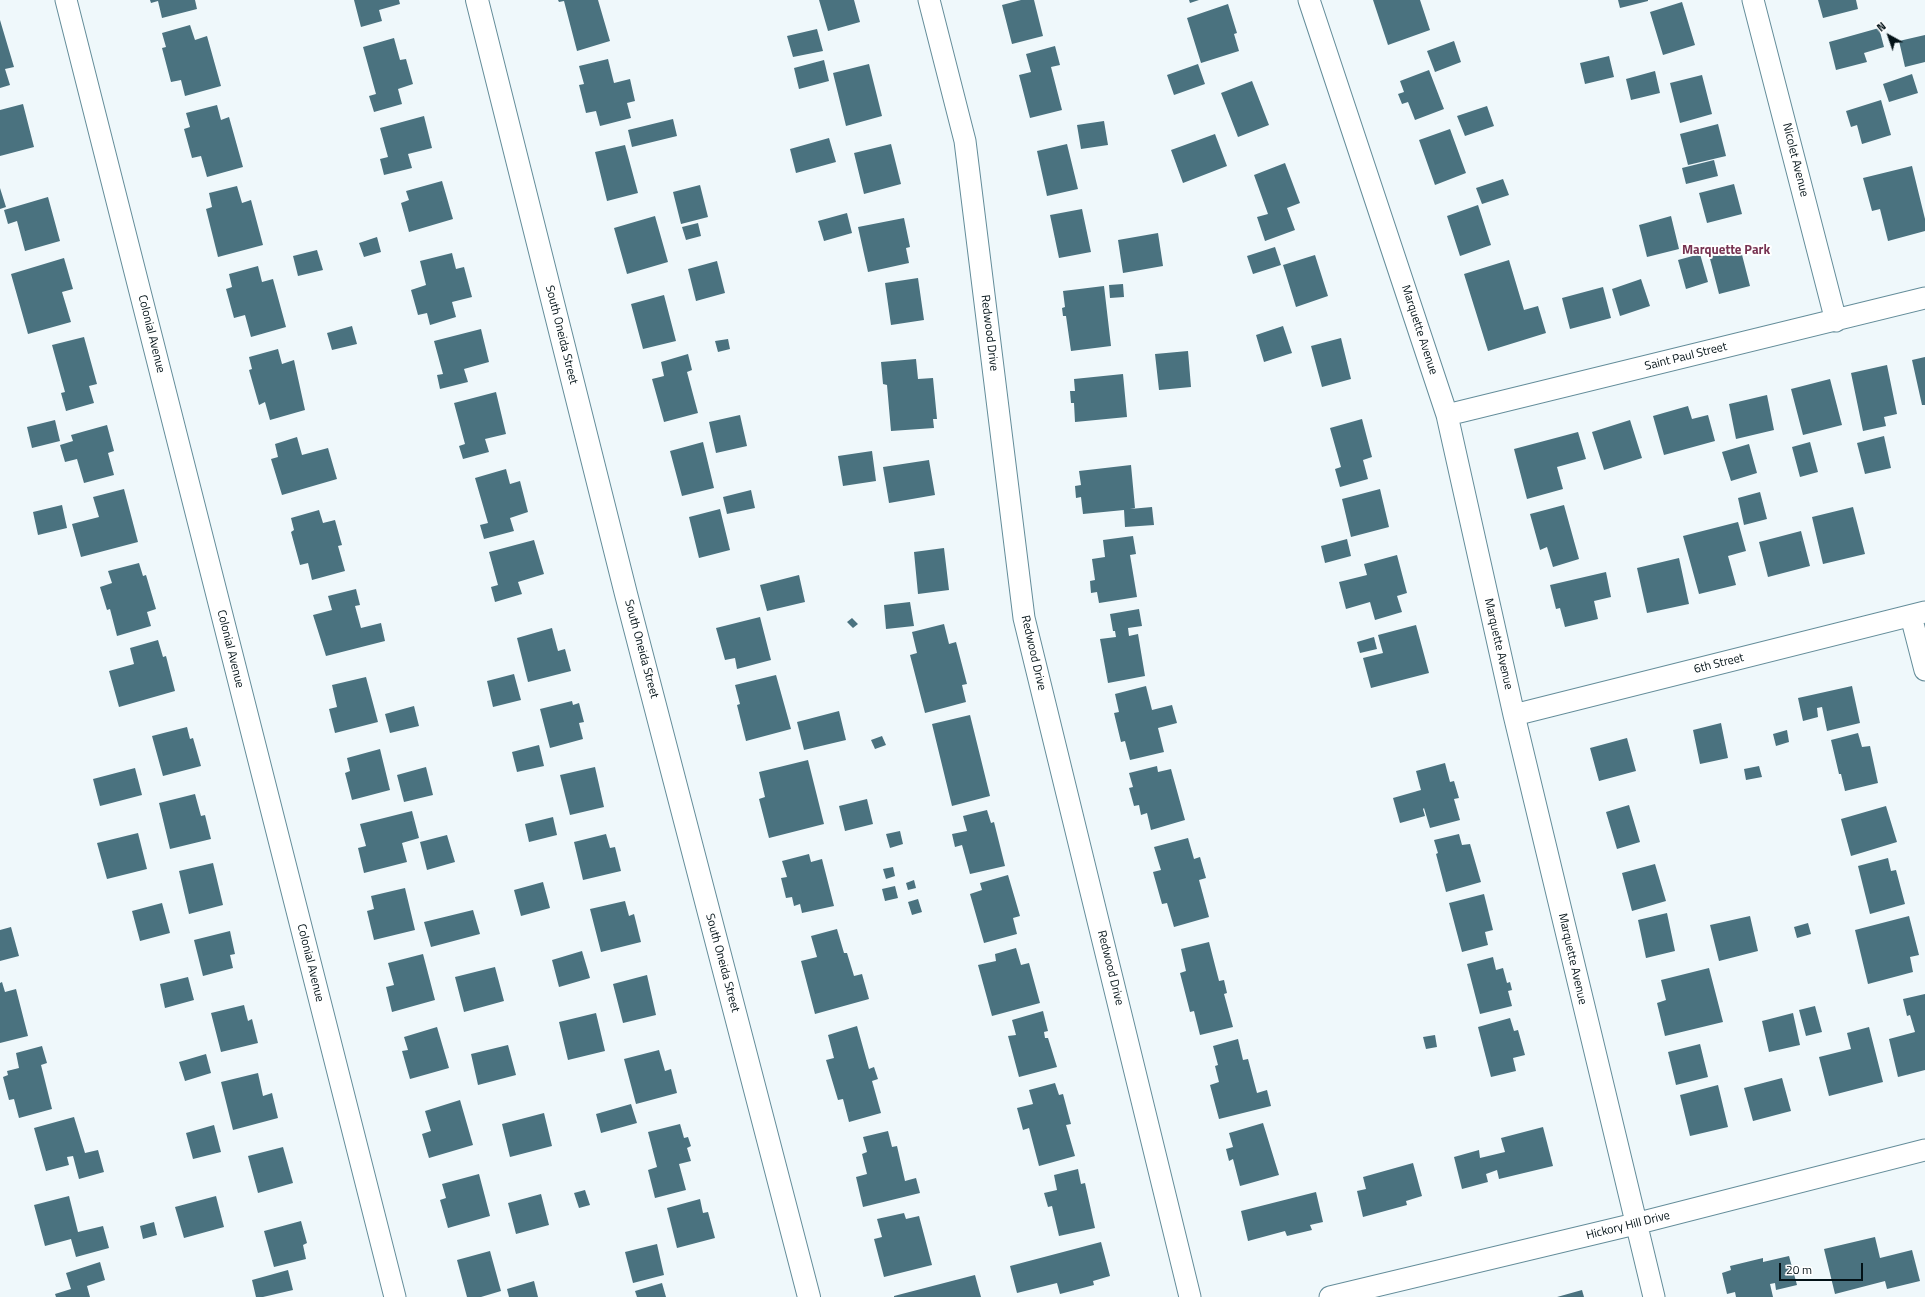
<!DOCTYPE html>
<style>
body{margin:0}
#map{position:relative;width:1925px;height:1297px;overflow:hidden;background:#eff8fb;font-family:"Titillium Web",sans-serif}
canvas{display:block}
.north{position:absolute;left:1869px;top:16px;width:40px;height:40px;-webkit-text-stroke:3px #fff;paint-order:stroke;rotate:320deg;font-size:11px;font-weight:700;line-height:16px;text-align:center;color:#031217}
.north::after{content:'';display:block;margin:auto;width:14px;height:18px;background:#031217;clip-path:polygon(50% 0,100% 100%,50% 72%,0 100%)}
.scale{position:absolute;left:1779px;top:1263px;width:84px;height:18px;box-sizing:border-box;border:2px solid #031217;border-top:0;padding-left:5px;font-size:12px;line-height:14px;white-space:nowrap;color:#031217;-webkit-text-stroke:3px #fff;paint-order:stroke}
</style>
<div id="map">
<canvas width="1925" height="1297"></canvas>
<div class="north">N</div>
<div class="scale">20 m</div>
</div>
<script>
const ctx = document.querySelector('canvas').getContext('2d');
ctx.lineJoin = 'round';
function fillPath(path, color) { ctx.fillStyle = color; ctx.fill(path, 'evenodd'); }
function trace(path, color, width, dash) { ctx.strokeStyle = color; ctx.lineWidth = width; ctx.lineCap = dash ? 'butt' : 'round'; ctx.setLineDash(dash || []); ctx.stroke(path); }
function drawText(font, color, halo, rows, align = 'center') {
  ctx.font = font + ' "Titillium Web",sans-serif'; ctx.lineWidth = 4; ctx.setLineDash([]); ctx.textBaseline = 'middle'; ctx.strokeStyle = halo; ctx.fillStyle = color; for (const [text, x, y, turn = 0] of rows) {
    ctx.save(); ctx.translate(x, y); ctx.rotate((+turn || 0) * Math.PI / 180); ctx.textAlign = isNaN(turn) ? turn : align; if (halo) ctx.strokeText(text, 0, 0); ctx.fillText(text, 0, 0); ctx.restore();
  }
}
const building = new Path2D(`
 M150 0H195L197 9 162 18 158 1 151 3Z
 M354 0H399L400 4 379 10 382 21 361 27Z
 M558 0H598L610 41 577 51 564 1 559 2Z
 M819 0H854L860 22 828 31Z
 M1021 0H1034L1043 36 1012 44 1002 5Z
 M1189 0H1199L1190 3Z
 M1373 0H1420L1430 30 1388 45Z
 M1618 0H1648V1L1620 8Z
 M1818 0H1856L1858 9 1823 18Z
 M1682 2 1695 45 1663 55 1650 12Z
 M1228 4 1237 33 1234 34 1239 51 1201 63 1187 18Z
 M0 20 14 67 5 69 10 85 0 88Z
 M190 25 195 40 207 36 221 86 185 96 181 80 171 82 162 48 166 47 162 33Z
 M1879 28 1884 47 1864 53 1867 62 1836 70 1829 42Z
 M817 29 823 51 793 57 787 36Z
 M1925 35V62L1905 67 1899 41Z
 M394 38 400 60 406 59 413 84 398 89 402 104 374 112 369 96 376 94 363 47Z
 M1454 41 1461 62 1435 72 1427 51Z
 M1055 46 1060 65 1051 67 1062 110 1030 118 1019 75 1031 72 1026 54Z
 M1609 56 1614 77 1585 84 1580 63Z
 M608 59 614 83 630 79 635 101 627 103 631 118 600 126 596 111 586 113 579 85 584 84 579 66Z
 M824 60 829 81 799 89 794 68Z
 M869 64 882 116 846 126 833 73Z
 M1198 64 1205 84 1174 95 1167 75Z
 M1429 70 1444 109 1415 120 1408 102 1402 104 1398 94 1404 92 1400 81Z
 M1655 71 1660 93 1631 100 1626 79Z
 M1912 74 1918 93 1889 102 1883 84Z
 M1702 75 1712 114 1680 123 1670 83Z
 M1252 81 1269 125 1238 137 1221 93Z
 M1881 100 1891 135 1862 144 1857 125 1851 127 1846 111Z
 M23 104 34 147 0 156V110Z
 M217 105 221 120 229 117 243 167 207 177 201 156 192 158 184 129 190 127 186 113Z
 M1487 106 1494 126 1465 136 1457 116Z
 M424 116 432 148 408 154 412 168 384 175 380 159 388 157 380 128Z
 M673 119 677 136 632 147 628 130Z
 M1104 121 1108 145 1081 149 1077 125Z
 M1718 124 1726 156 1688 165 1680 134Z
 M1450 129 1466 173 1435 185 1419 140Z
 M1215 134 1227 166 1183 183 1171 150Z
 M829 138 836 162 796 173 790 149Z
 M891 144 901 184 864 194 854 153Z
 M1067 144 1078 189 1047 196 1037 151Z
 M625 145 638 193 607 201 595 152Z
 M1714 160 1718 176 1686 184 1682 168Z
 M1285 163 1300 203 1287 208 1295 230 1265 241 1257 217 1268 214 1254 175Z
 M1912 166 1925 219V231L1888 241 1880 209 1872 211 1863 178Z
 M1503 179 1509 195 1482 204 1476 188Z
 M442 181 453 219 409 232 401 203 409 200 406 191Z
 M1734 184 1742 214 1707 223 1699 193Z
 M700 185 708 217 681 224 673 192Z
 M237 186 242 203 251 200 263 245 218 257 206 209 212 207 209 193Z
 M0 188 6 207 0 209Z
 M48 197 60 241 25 251 17 221 8 224 4 210Z
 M1478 205 1491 245 1460 256 1447 216Z
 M1082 209 1091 252 1059 258 1050 215Z
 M847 213 852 233 824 241 818 221Z
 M655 216 668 262 627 274 614 228Z
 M1671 216 1679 249 1647 257 1639 225Z
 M904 218 910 247 906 248 909 263 868 272 858 227Z
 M698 223 701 236 686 240 682 227Z
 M1158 233 1163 266 1123 273 1118 240Z
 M377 237 381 252 364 257 359 243Z
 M1275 247 1281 265 1253 274 1247 256Z
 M1740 247 1750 286 1719 294 1709 255Z
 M317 250 323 270 298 276 293 256Z
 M452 253 456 269 464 267 472 297 452 302 456 317 430 325 427 313 418 315 411 290 426 285 420 261Z
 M1700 254 1708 282 1686 289 1678 260Z
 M1315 255 1328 296 1296 307 1283 265Z
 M64 258 73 289 62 292 71 322 28 334 11 274Z
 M1509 260 1524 310 1538 306 1546 333 1488 351 1464 274Z
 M717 261 725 293 696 301 688 269Z
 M258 266 262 282 273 279 286 327 251 337 245 315 234 318 226 289 232 287 229 274Z
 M918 278 924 320 891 325 885 283Z
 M1641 279 1650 306 1620 316 1612 289Z
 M1123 284 1124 297 1110 298 1109 285Z
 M1104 286 1111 346 1071 351 1066 316H1063L1062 308 1065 307 1063 291Z
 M1603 287 1611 318 1570 329 1562 298Z
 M664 295 676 341 643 349 631 304Z
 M352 326 357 344 332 350 327 333Z
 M1283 326 1292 353 1264 362 1256 335Z
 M481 329 489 362 464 369 468 382 440 389 437 375 443 374 434 341Z
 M84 337 97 384 89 386 94 403 66 411 61 393 65 392 52 345Z
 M1341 338 1351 379 1322 387 1311 346Z
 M728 339 730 349 718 352 715 341Z
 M278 349 282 364 294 360 305 410 270 420 265 402 259 405 249 370 252 369 249 357Z
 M1188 351 1191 387 1159 390 1155 354Z
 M688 354 692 370 687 372 698 413 664 422 652 379 664 376 661 362Z
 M1925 357V405H1922L1912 360Z
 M916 359 918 379 933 378 937 419H933L934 428 891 431 887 385 883 384 881 362Z
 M1887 365 1897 414 1884 417 1886 426 1863 431 1851 373Z
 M1123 374 1127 417 1075 422 1074 403H1071L1070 391H1075L1074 379Z
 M1830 379 1842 425 1803 435 1791 389Z
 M496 392 506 434 485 439 489 452 463 459 459 446 465 444 454 403Z
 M1767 395 1774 430 1736 439 1729 404Z
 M1688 406 1692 419 1708 415 1715 441 1664 455 1653 416Z
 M740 415 747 446 716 453 709 422Z
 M1362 419 1372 457 1363 460 1368 479 1340 487 1335 469 1341 467 1330 428Z
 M55 420 60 441 32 448 27 427Z
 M1630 420 1642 458 1604 470 1592 432Z
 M107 425 114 451 108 453 114 475 84 483 77 459 65 462 60 445 73 441 71 435Z
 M1578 432 1586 459 1557 467 1563 489 1527 499 1514 449Z
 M1884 436 1891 468 1865 474 1857 443Z
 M297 437 302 455 328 448 337 479 282 495 271 459 278 457 275 444Z
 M703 442 714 488 682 496 670 451Z
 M1810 442 1818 472 1800 477 1792 447Z
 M1749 444 1757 473 1731 481 1722 452Z
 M872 451 876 481 843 486 838 456Z
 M929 460 935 495 889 503 883 467Z
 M1131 465 1135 508 1130 509 1152 507 1154 525 1125 527 1124 510 1083 514 1081 497 1076 498 1075 486 1081 485 1079 471Z
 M506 469 510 484 520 481 528 512 510 518 514 531 484 539 480 525 488 523 475 478Z
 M124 489 138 542 81 557 72 524 99 517 93 497Z
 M1380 489 1389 527 1351 537 1342 499Z
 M751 490 755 508 727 514 723 497Z
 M1760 492 1767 519 1744 525 1738 498Z
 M62 505 67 528 38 535 33 512Z
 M1564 505 1579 559 1553 567 1547 547 1540 550 1530 514Z
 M1853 507 1865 554 1823 564 1812 517Z
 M720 509 730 550 699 558 689 517Z
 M319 510 323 523 335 520 342 545 338 546 345 571 312 580 308 563 300 565 291 532 294 530 291 518Z
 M1738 522 1746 551 1728 556 1736 585 1699 594 1683 536Z
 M1801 531 1810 566 1768 577 1759 542Z
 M1133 536 1136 554 1130 555 1137 597 1099 603 1097 592 1091 593 1090 581 1095 580 1092 559 1105 557 1103 540Z
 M1347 539 1351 556 1325 563 1321 546Z
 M534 540 544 574 518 582 522 594 495 602 491 587 498 585 489 552Z
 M944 548 949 590 918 594 914 552Z
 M1397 555 1407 593 1397 596 1402 612 1375 620 1370 602 1346 609 1339 582 1367 575 1364 564Z
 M1679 558 1689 604 1647 613 1637 568Z
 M139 563 143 576 146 575 156 609 147 612 151 626 117 636 110 609 107 610 100 587 112 583 108 571Z
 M1606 572 1611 597 1594 601 1598 619 1565 627 1560 608 1556 609 1550 585Z
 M799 575 805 602 767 611 760 585Z
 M356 589 360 605 355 606 361 628 381 623 385 641 326 656 313 615 332 610 328 596Z
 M910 602 914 626 886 629 884 605Z
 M1139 609 1142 626 1128 628 1129 636 1138 634 1145 676 1108 683 1100 639 1116 637 1115 631H1113L1110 614Z
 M760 617 771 660 737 669 735 658 725 660 716 628Z
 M852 618 858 624 853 628 847 622Z
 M944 624 949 644 956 642 967 684 962 685 966 702 925 713 910 655 917 653 912 632Z
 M1416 625 1429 673 1371 688 1363 658 1383 653 1378 635Z
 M552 628 558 651 565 649 571 671 528 682 517 638Z
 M1374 637 1377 649 1360 653 1357 642Z
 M158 640 163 657 166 656 175 691 119 707 109 671 134 664 130 648Z
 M514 674 521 700 493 707 487 681Z
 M776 675 791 729 746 741 737 705 740 704 735 685Z
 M366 677 378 722 335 733 329 709 337 707 332 685Z
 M1146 686 1152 710 1172 705 1177 723 1158 728 1164 752 1130 760 1125 741 1121 742 1114 713 1119 712 1115 694Z
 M1852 686 1860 723 1827 731 1822 707 1817 708 1818 717 1803 721 1798 698Z
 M572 701 573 705 579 703 584 722 579 723 583 739 550 748 540 709Z
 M414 706 419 726 390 733 385 714Z
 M839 711 846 740 804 750 797 722Z
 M970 715 990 796 952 806 932 724Z
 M1721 723 1728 758 1700 764 1693 730Z
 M187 727 190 739 193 738 201 766 163 776 152 736Z
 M1787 730 1789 742 1776 746 1773 734Z
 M1858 733 1862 747 1870 746 1878 783 1845 791 1841 774H1839L1831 740Z
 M882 736 886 745 875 749 871 740Z
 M1627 738 1636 771 1599 781 1590 748Z
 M539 745 544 766 517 772 512 752Z
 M380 749 390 790 352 800 345 773 350 771 347 758Z
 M808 760 824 824 769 838 759 799 765 797 759 772Z
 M1445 763 1450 782 1454 781 1459 798 1454 799 1460 820 1430 828 1424 808 1423 809 1425 816 1400 823 1393 798 1421 790 1416 771Z
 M1157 766 1158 772 1171 769 1185 820 1151 830 1147 813 1141 815 1139 805 1134 806 1129 788 1133 787 1129 773Z
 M1759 766 1762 777 1746 780 1744 769Z
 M426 767 433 795 404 802 397 775Z
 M595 767 604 807 570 815 560 775Z
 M135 768 142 795 100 806 93 779Z
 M195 794 201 816 205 815 211 839 170 849 159 803Z
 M867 799 873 824 845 831 839 806Z
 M1629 805 1640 842 1617 849 1606 812Z
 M1886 806 1897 842 1851 856 1841 819Z
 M987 810 991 823 994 822 1005 866 970 874 962 845 955 847 952 834 967 831 963 816Z
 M412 811 419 838 402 843 407 862 364 873 358 848 366 846 360 824Z
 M553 817 557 835 529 842 525 824Z
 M900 831 903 844 890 848 886 834Z
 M138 833 147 869 107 879 97 843Z
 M606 834 610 848 615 847 621 871 583 880 574 842Z
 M1459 834 1462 845 1470 844 1481 882 1446 892 1436 854 1438 853 1434 840Z
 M447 835 455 862 427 870 420 842Z
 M1188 838 1194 859 1200 857 1206 878 1199 880 1209 917 1174 927 1167 903 1162 904 1153 872 1161 870 1154 847Z
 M809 854 811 862 822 859 834 906 802 913 800 904 794 906 792 897 786 898 781 878 787 877 782 861Z
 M1888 858 1891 871 1896 870 1905 904 1870 914 1858 866Z
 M213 863 223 905 189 914 179 871Z
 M1655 864 1666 901 1632 911 1622 873Z
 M893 867 895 876 886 879 883 869Z
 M1008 875 1020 916 1013 918 1017 934 984 943 970 894 982 890 980 883Z
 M914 880 916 888 908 890 906 883Z
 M543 882 550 908 521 916 514 890Z
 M895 886 898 898 885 901 882 889Z
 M405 888 415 930 374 940 367 911 374 909 371 896Z
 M1484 894 1493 930 1485 932 1488 945 1462 952 1449 903Z
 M918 899 922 912 912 915 908 902Z
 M625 901 629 916 634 914 641 942 601 952 590 909Z
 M162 903 170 933 140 941 132 911Z
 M473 910 480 934 431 947 424 922Z
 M1667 913 1675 951 1646 958 1638 920Z
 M1750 916 1758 951 1719 961 1710 925Z
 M1909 916 1919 955 1910 957 1913 972 1868 984 1855 930Z
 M1808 923 1811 934 1797 938 1794 927Z
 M11 927 19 956 0 961V930Z
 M837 929 844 953H847L854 976 862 974 869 999 815 1014 801 961 817 957 811 936Z
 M230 931 235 954 230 955 233 968 203 976 194 940Z
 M1209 942 1219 981 1224 980 1227 993 1224 994 1233 1027 1200 1035 1194 1011 1190 1012 1180 973 1186 971 1181 949Z
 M1016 948 1021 965 1029 963 1040 1003 992 1016 978 965 996 961 995 954Z
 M582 951 590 978 559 987 552 960Z
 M423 954 435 1000 392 1012 386 987 394 985 388 963Z
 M1493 957 1496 970 1503 968 1507 983 1510 982 1512 990 1508 991 1512 1006 1480 1014 1467 964Z
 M495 967 504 1001 464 1012 455 977Z
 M1709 968 1723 1022 1665 1036 1657 1003 1666 1000 1661 980Z
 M647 975 656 1015 623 1023 613 984Z
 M188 977 194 1000 165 1008 160 984Z
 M2 982 5 992 16 989 28 1036 0 1043V983Z
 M1925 994V1070L1898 1077 1889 1039 1915 1032 1910 1015 1907 1016 1903 999Z
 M244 1005 248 1021 252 1019 258 1043 221 1052 211 1013Z
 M1815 1006 1822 1032 1806 1036 1799 1010Z
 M1043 1011 1048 1031 1044 1032 1045 1038H1048L1057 1067 1019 1077 1008 1036 1016 1035 1012 1020Z
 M596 1013 605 1051 568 1060 559 1022Z
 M1793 1013 1800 1045 1769 1052 1762 1021Z
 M1510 1018 1514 1031 1518 1030 1525 1055 1513 1058 1516 1071 1491 1077 1478 1027Z
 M857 1026 869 1069 874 1067 878 1079 872 1081 881 1113 849 1122 843 1099 838 1100 826 1060 834 1058 828 1035Z
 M437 1027 449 1068 410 1079 402 1051 408 1050 404 1037Z
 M1869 1027 1883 1082 1829 1096 1819 1057 1851 1049 1847 1033Z
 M1435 1035 1437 1047 1426 1049 1423 1037Z
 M1238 1039 1243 1060 1248 1059 1257 1093 1267 1090 1271 1106 1219 1119 1210 1085 1219 1082 1215 1066 1218 1065 1213 1046Z
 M1700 1044 1708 1077 1676 1085 1668 1052Z
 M508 1045 516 1075 478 1085 471 1054Z
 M42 1046 47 1063 41 1065 52 1109 19 1118 14 1099 9 1100 3 1077 8 1075 7 1071 19 1068 16 1053Z
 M659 1050 665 1071 671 1069 677 1093 636 1104 624 1059Z
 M206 1054 211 1073 185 1081 179 1062Z
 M258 1073 263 1096 272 1093 278 1118 233 1130 221 1082Z
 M1782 1078 1791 1111 1753 1121 1744 1088Z
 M1055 1083 1059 1095 1063 1094 1071 1124 1066 1125 1075 1156 1039 1166 1029 1128 1023 1130 1017 1108 1033 1104 1029 1090Z
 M1718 1085 1728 1127 1690 1136 1680 1095Z
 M460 1100 473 1145 429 1158 422 1134 431 1131 425 1111Z
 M631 1104 637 1123 601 1133 596 1114Z
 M544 1113 552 1146 510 1157 502 1124Z
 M74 1117 85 1153 98 1150 104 1172 79 1179 73 1156 67 1157 69 1165 46 1171 34 1128Z
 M1263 1123 1279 1175 1240 1186 1233 1159 1229 1161 1226 1149 1233 1147 1229 1133Z
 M680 1124 684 1138 688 1137 691 1146 687 1148 691 1161 679 1164 686 1190 655 1198 648 1170 657 1167 648 1132Z
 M214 1125 221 1152 193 1159 186 1133Z
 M1543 1127 1553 1166 1499 1179 1497 1170 1486 1174 1488 1182 1462 1189 1454 1157 1479 1150 1480 1158 1505 1152 1501 1138Z
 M888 1131 892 1147 897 1146 905 1181 916 1178 920 1193 863 1207 856 1177 867 1174 862 1154 867 1152 863 1137Z
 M283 1147 293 1183 258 1193 248 1156Z
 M1413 1163 1422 1196 1406 1201 1407 1205 1363 1217 1357 1191 1366 1189 1363 1177Z
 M1078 1169 1081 1184 1085 1183 1095 1228 1059 1236 1052 1206 1048 1207 1044 1193 1057 1190 1054 1175Z
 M479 1174 490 1216 448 1228 440 1200 446 1198 442 1184Z
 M585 1190 590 1205 579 1208 574 1193Z
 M1316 1192 1323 1222 1310 1225 1312 1230 1287 1236 1285 1231 1248 1241 1241 1211Z
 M541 1194 549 1225 516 1234 508 1203Z
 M69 1196 78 1232 103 1226 109 1248 76 1257 71 1239 45 1246 34 1205Z
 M216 1196 224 1227 184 1238 175 1207Z
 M700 1199 703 1213 708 1212 715 1238 677 1248 667 1208Z
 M904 1213 906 1219 919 1216 932 1265 884 1277 874 1239 882 1237 877 1219Z
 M301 1221 307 1243 303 1245 306 1259 274 1267 264 1231Z
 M154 1222 157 1235 143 1239 140 1226Z
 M1875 1237 1880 1258 1912 1250 1920 1281 1887 1289 1885 1281 1835 1294 1824 1249Z
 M1101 1242 1110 1276 1093 1281 1094 1285 1060 1294 1057 1283 1017 1293 1010 1266Z
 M657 1244 664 1275 633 1283 625 1252Z
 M490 1251 501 1291 481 1297H467L457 1260Z
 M1789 1256 1797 1285 1776 1290 1775 1283 1770 1284 1773 1297H1736L1735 1292 1727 1294 1722 1273 1731 1270 1730 1266 1763 1258V1262Z
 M100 1262 105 1280 87 1286 90 1297H56L55 1294 71 1289 66 1273Z
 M288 1270 293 1290 263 1297H256L252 1280Z
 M975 1275 981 1297H894V1296Z
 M534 1281 538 1297H509L507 1289Z
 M662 1283 666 1297H637L635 1291Z
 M1582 1290 1584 1297H1557Z`);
const minor = new Path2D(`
 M66 0 395 1297
 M929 0 965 141 1024 618 1190 1297
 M1309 0 1447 415 1514 715 1654 1297
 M1753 0 1836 321
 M1447 415 1925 298
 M1911 616 1925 670
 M1514 715 1925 612
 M1330 1297 1635 1224 1925 1150`);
const tertiary = new Path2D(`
 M477 0 626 594 809 1297`);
const streetNames = [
 ["Nicolet Avenue",1795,160,76],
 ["Marquette Avenue",1419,330,72],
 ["Redwood Drive",989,333,83],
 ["Colonial Avenue",151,334,76],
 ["South Oneida Street",561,335,76],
 ["Saint Paul Street",1686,357,-14],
 ["Marquette Avenue",1498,644,77],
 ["Colonial Avenue",230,649,76],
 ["South Oneida Street",641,649,75],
 ["Redwood Drive",1033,653,77],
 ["6th Street",1719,664,-14],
 ["Marquette Avenue",1572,959,77],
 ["Colonial Avenue",310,963,76],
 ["South Oneida Street",722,963,75],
 ["Redwood Drive",1110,968,76],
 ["Hickory Hill Drive",1628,1226,-14]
];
const neighbourhoodNames = [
 ["Marquette Park",1726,251]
];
fillPath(building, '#4a727f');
trace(minor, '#648d9a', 23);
trace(tertiary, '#648d9a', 24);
trace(minor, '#fff', 21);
trace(tertiary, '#fff', 22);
drawText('12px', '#031217', '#fff', streetNames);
drawText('bold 13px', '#773452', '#fff', neighbourhoodNames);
</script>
